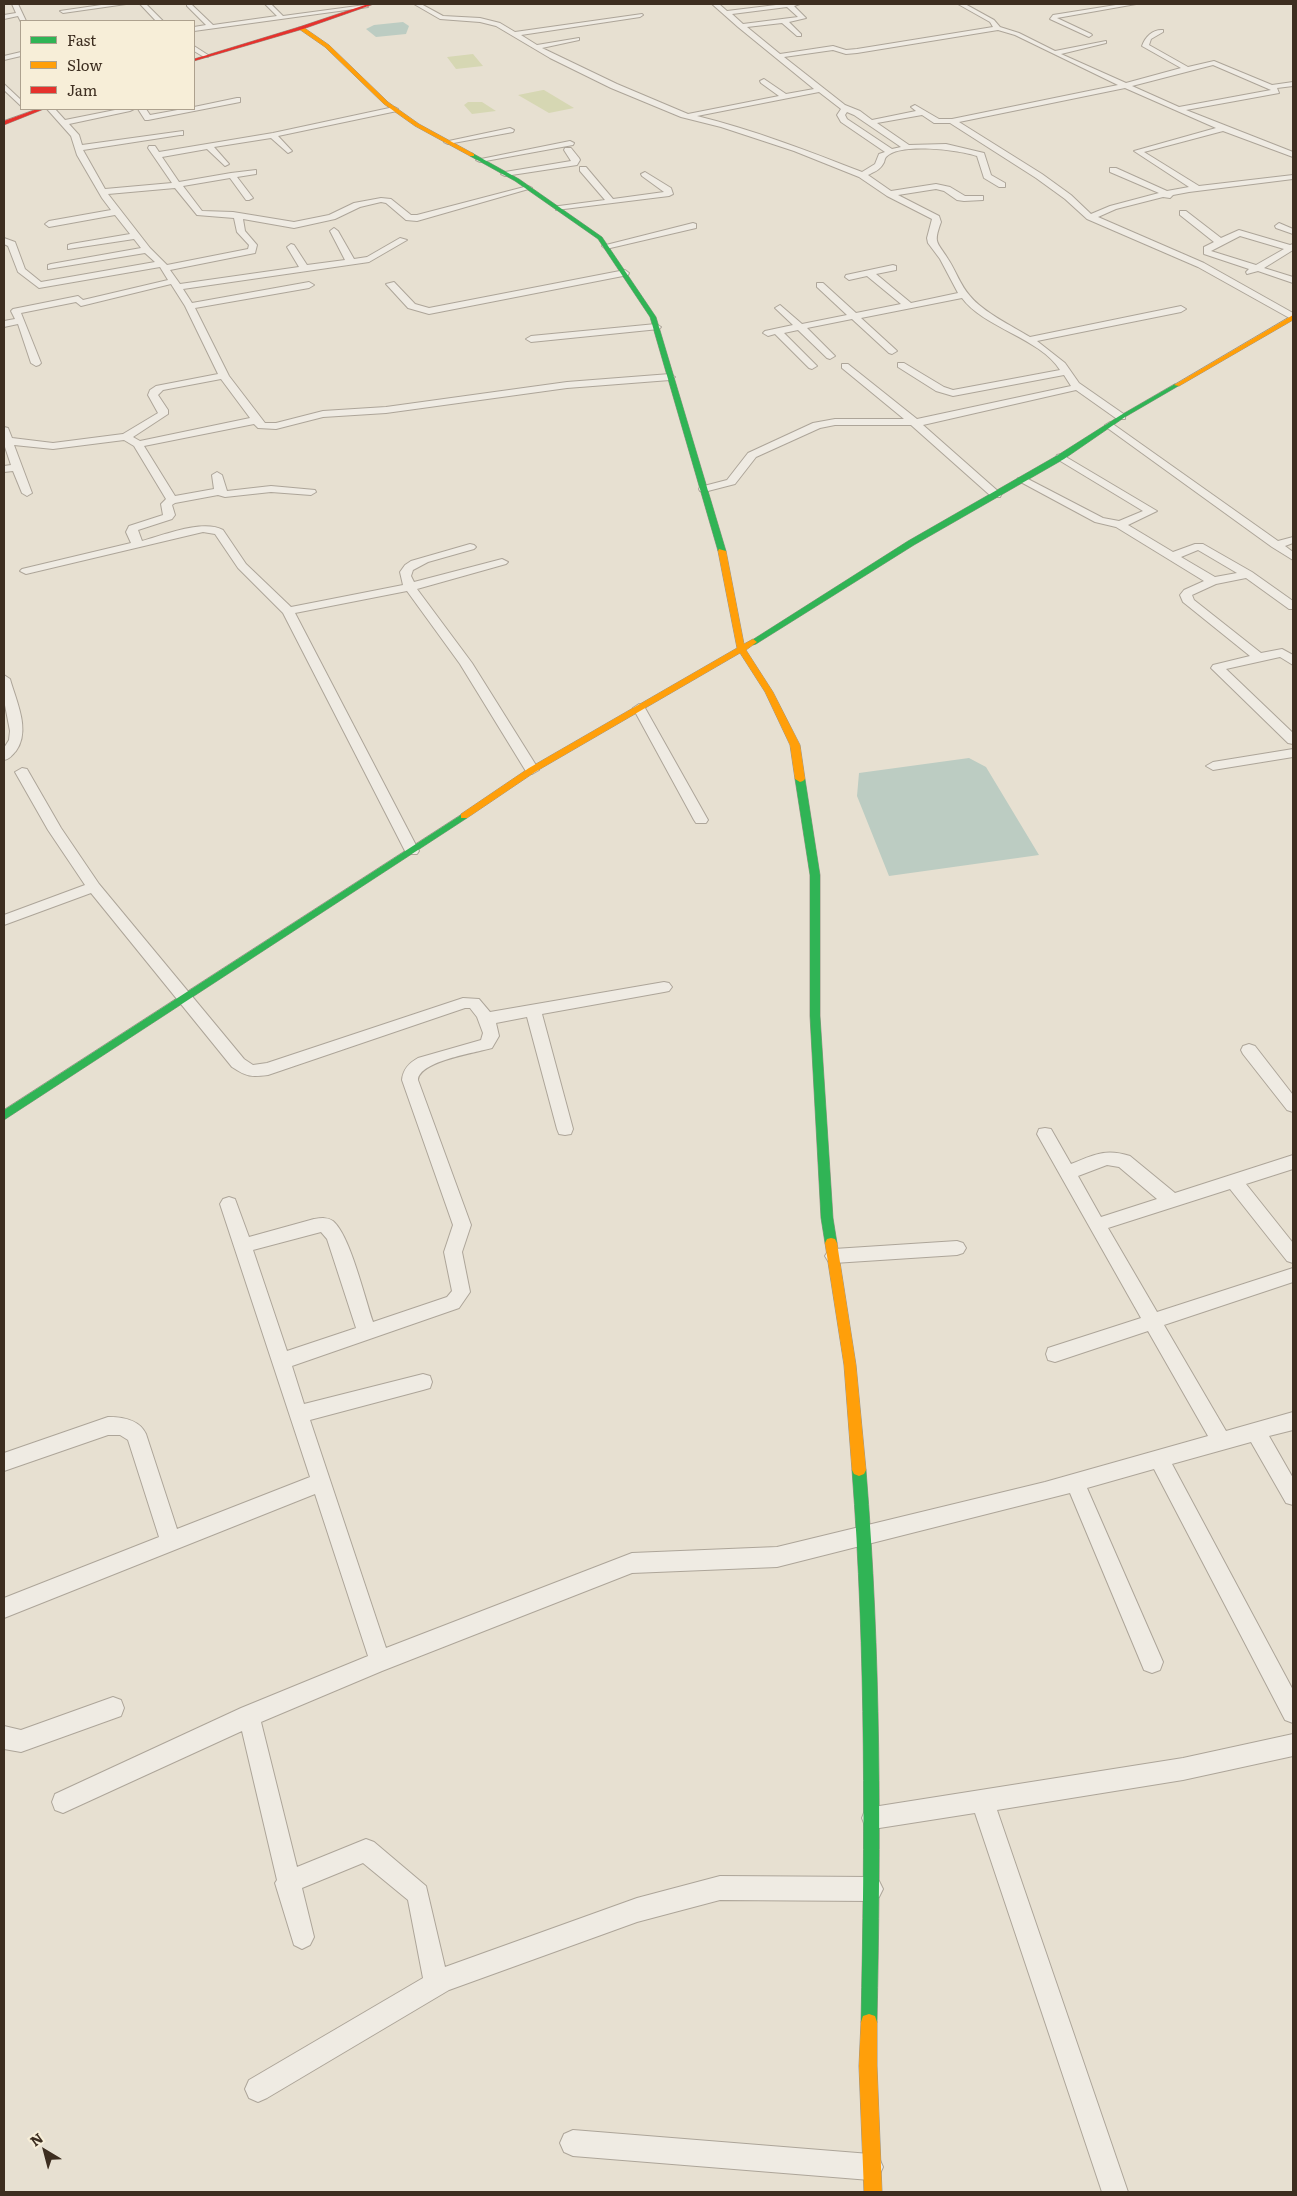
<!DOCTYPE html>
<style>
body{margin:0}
#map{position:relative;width:1297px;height:2196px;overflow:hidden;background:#e7e0d1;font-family:Literata,serif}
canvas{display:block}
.frame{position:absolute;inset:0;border:5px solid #3d2e20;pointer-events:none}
.legend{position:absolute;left:20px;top:20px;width:175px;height:90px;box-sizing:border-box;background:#f7eed8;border:1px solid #ada18e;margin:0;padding:6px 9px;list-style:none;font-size:15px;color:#3d2e20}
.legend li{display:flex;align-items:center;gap:10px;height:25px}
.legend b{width:25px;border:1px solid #ada18e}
.north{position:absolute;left:20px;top:2126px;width:50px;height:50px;-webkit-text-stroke:4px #f7eed8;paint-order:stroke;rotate:323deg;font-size:14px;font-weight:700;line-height:20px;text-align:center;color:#3d2e20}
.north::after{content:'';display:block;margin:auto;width:18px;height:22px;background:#3d2e20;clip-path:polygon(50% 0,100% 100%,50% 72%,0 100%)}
</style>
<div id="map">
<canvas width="1297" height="2196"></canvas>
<div class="frame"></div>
<ul class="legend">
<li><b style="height:6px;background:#30b455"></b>Fast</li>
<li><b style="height:6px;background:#ff9f0a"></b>Slow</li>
<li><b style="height:6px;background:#e5322d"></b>Jam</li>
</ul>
<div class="north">N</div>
</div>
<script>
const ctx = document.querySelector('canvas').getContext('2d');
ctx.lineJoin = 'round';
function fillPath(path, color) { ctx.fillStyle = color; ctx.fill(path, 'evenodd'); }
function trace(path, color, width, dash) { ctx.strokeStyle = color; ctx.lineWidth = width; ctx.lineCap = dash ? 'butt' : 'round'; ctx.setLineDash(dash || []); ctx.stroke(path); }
const green = new Path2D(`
 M473 54 483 66 456 69 447 57Z
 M543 90H544L574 108 549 113 518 95Z
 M468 102H482L496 111 472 114 464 105Z`);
const water = new Path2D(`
 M403 22 409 26 406 34 376 37 366 29 374 25Z
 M969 758 986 767 1039 855 889 876 857 796 859 773Z`);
const street = new Path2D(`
 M12 4H18L26 21 21 22 18 16 4 19V15L16 13Z
 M108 4H126L63 13 60 11Z
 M140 4H146L163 21H156Z
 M187 4H191L213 25 277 16 265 4H271L283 16 365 5 368 7 194 31V27L206 25 187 6Z
 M414 4H421L443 16 480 18 500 23 515 32 642 14 643 15 640 17 521 35 537 45 579 38V40L542 48 617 84 688 114 779 96 761 83 760 81 764 79 786 94 814 89 738 27 712 4H719L727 11 784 4H800L794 6 806 18 789 22 801 34V36H797L782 23 747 27 780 54 833 46 846 50 857 49 993 27 990 22 958 4H965L994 20 1000 27 1019 33 1055 51 1106 41V43L1061 54 1126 83 1181 68 1142 46C1145 37 1153 29 1163 30V32L1151 39 1149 45 1188 67 1214 61 1272 85 1293 82V86L1277 88 1279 93 1186 110 1293 152V157L1223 131 1144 152 1199 186 1293 175V179L1189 192 1173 195 1170 198 1163 197 1116 209 1098 217 1204 263 1293 313V320L1198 267 1087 219 1065 199 1036 178 950 123H934L922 115 877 123 909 145 946 144 984 153 991 175 1005 183V187H999L984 178 977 156C960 150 899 142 886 157 884 159 885 162 883 164 880 170 874 172 868 175L891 191 936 184 950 187 965 196H983V200L964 201 957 200 944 191 936 189 898 195 939 216 941 222C933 244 937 241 948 259 956 271 960 285 970 296 983 312 1012 326 1030 337L1181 306 1186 309 1181 312 1037 341 1065 363 1079 383 1125 415V419H1117L1076 390 923 425 1000 493 1001 495 1000 497H992L911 425H835L820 428 756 457 735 484 704 492 700 491 699 489 700 487 727 480 748 453 813 423 835 419H904L842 368V364H848L917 419 1071 386 1064 375 953 396 936 391 898 367V363H904L944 387 953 390 1060 370C1040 338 984 328 962 298L861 318 895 349 897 351 892 354 889 353 852 319 807 328 835 356 830 359 827 358 798 330 784 333 817 366 812 369 809 368 775 334 768 336 763 333 765 331 793 325 775 308 780 305 802 324 847 315 817 287V283H823L856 313 901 304 867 276 849 280 845 277 846 275 893 265 896 266V270L876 274 911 303 958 293 940 259 928 243 927 238 932 219 887 196 859 177 794 151 721 127 681 117 611 88 550 58 496 26 480 22 440 19ZM787 7 798 17 743 24 732 14ZM998 30 1015 35 1118 85 952 119H939L915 105 911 107 916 111 872 120 860 111 845 105 784 57 833 50 846 54 857 53ZM1213 65 1271 90 1179 107 1132 86ZM1125 88 1216 128 1134 151 1189 187 1167 191 1116 168H1110V172L1159 193 1110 206 1091 214 1071 195 1042 174 959 122ZM819 92 841 109 837 115 841 122 885 152 879 154 875 164 862 172C808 151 754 130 697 116ZM847 112 854 115 901 147 892 149 847 119 845 115Z
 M1122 4H1136L1057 18 1091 34 1092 35 1089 37 1050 19 1053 15Z
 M194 46 208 55V57H204L194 51Z
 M21 52V56L4 60V56Z
 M4 84 21 100V106L4 90Z
 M237 98H240V102L148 120H145L138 109H146L150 115 183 109H194V107Z
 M394 107 398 109 397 111 278 136 292 151 288 153 271 138 214 147 229 164 225 166 207 149 162 157 179 182 231 173 256 170V174L237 177 253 198 249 200H246L230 178 183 186 202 211 233 212 294 222 329 215 354 203 381 198 391 199 411 215H417L528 186 532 188 417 221 406 220 386 203 381 202 360 207 335 219 294 228 243 219 245 231 257 245 255 253 170 270 180 284 299 267 287 247 291 244 294 245 307 265 345 260 330 231 334 228 338 231 354 259 367 257 400 238 407 240 369 262 183 289 192 303 309 282 314 285 309 288 195 308 229 376 265 423H276L323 411 386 407 567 382 670 374 675 377 670 380 567 388 386 413 323 417 276 429 258 428 254 424 144 446 175 496 214 489 212 475 217 472 222 475 227 491 271 486 315 490 316 492 311 495 271 492 225 497 218 495 175 503 172 505 175 515 172 519 138 530 142 541C164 535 203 519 223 530L246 564 291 607 403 585 400 572 405 565 411 561 470 544 474 545 476 547 474 549 428 562 413 570 411 576 414 582 502 559 508 562 506 564 417 589 472 663 539 770 532 774 527 773 460 664 407 591 295 613 419 851 417 854H407L405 851 283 613 238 568 215 534 203 532 26 574 20 571 22 569 131 543 126 532 129 526 163 515 161 504 166 499 134 446 124 440 53 449 14 445 32 493 27 496 22 493 13 471 4 472V466L11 465 4 444V427L8 428 12 438 53 443 123 434 158 413 148 395 150 390 156 386 218 374 185 306 171 284 81 306 76 302 21 313 41 363 39 365 36 366 31 363 18 324 4 327V321L15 319 11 311 13 309 78 296 83 300 168 280 160 267 39 288 18 272 8 246 4 244V238L15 242 25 269 41 282 155 262 145 253 48 269V265L51 264 141 248 134 239 68 249V245L71 244 130 234 115 215 49 227 45 224 49 221 111 210 102 198 77 155 71 136 47 109H55L65 120 120 109H134L130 111 69 124 79 135 82 145 183 131V135H180L83 150 105 189 172 183 148 148 149 146H155L159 152 273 133ZM175 188 197 215 234 218 237 232 249 245 248 249 167 265 150 248 108 194ZM221 379 250 418 140 441 133 437 168 414V410L158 395 163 390Z
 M510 128 514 130 513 132 448 144 444 142Z
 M570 141 574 143 573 145 480 162 476 160Z
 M565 148H571L579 158 580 160 577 165 505 176 501 174 505 172 571 161 564 150Z
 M580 167H586L613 199 664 192 642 176 641 174 645 172 671 188 673 194 669 196 556 210V206H559L605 200 580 171Z
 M1180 211H1186L1221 238 1239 230 1290 245 1293 244V250L1264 268 1293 277V283L1258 271 1247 274 1246 272 1249 269 1204 254V247L1214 242 1180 215ZM1240 236 1284 249 1256 265 1211 251Z
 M693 223 696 224V228L606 249 602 246Z
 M1279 223 1293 229V234L1276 228 1275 226Z
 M625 270 629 273 628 275 429 314 408 308 386 284 394 282 415 304 429 308Z
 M656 324 661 327 659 329 531 342 526 339 531 336Z
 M1110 422 1278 541 1293 537V543L1285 546 1293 552V560L1272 547 1106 427 1105 425Z
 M1061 454 1157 511 1128 525 1173 552 1195 544H1203L1252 572 1293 601V609H1289L1246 578 1216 584 1192 595 1194 600 1261 653 1282 649 1293 655V665L1280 657 1226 669 1293 733V744L1288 743 1211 668 1213 665 1250 656 1183 602 1180 595 1184 590 1204 581 1116 527 1095 522 1017 480 1018 478H1026L1103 518 1119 521 1143 511 1057 459 1056 457 1057 455ZM1198 550 1237 573 1215 577 1181 557Z
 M4 675 10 679C16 701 31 730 16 751 12 755 10 759 4 760V748L9 740 10 731 4 700Z
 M639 704 645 708 708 820 706 823H696L694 820 633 708Z
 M1293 749V757L1213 770 1206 766 1213 762Z
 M22 768 27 769 61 828 99 884 244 1059 253 1065 267 1063 463 998 479 999 490 1012 664 982 669 983 672 987 669 991 664 992 542 1014 573 1129 571 1134 565 1135 559 1134 557 1129 527 1017 496 1023 499 1036 492 1048C475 1053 419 1061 418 1080L471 1225 462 1252 470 1292 459 1308 292 1366 304 1404 423 1374 430 1376 432 1382 430 1388 423 1390 310 1420 386 1648 632 1553 777 1547 1045 1482 1208 1436 1148 1331 1055 1362 1048 1360 1046 1354 1048 1348 1141 1318 1037 1134 1039 1129 1045 1128 1051 1129 1071 1164C1094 1155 1105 1148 1130 1156L1175 1193 1293 1155V1169L1246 1184 1293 1243V1263L1287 1261 1230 1189 1108 1228 1157 1312 1293 1268V1282L1164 1325 1226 1431 1293 1412V1430L1269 1436 1293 1478V1505L1286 1503 1251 1442 1172 1464 1293 1690V1723L1285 1720 1154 1469 1087 1488 1163 1662 1160 1670 1152 1673 1144 1670 1070 1493 777 1567 632 1573 382 1671 261 1722 297 1867 366 1839 374 1842 426 1886 445 1967 637 1898 720 1876 871 1877 879 1881 883 1889 879 1897 871 1901 720 1900 637 1922 449 1990 267 2098 258 2102 249 2098 245 2089 249 2080 423 1978 408 1900 363 1863 302 1888 314 1937 310 1945 302 1949 294 1945 275 1883 277 1880 242 1731 63 1813 55 1810 52 1802 55 1794 241 1708 368 1656 315 1494 4 1618V1598L159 1537 128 1440 120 1435H108L4 1471V1453L108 1417C122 1417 139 1419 146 1434L177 1529 310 1477 220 1204 223 1199 229 1197 235 1199 249 1237 314 1219C321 1218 327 1217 333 1221 350 1235 365 1299 373 1322L447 1297 452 1291 444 1252 453 1225 402 1080C403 1069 409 1063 418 1058L481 1040 483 1033 477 1017 470 1008H465L268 1075C251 1077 247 1077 232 1067L91 893 4 925V915L85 885 48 830 15 772ZM1107 1165 1119 1167 1157 1199 1101 1217 1078 1176ZM321 1232 327 1239 356 1328 287 1351 253 1250Z
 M1249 1044 1255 1046 1293 1095V1112L1287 1110 1243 1054 1241 1050 1243 1046Z
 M957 1241 963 1243 966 1248 963 1253 957 1255 834 1263 828 1261 825 1256 828 1251 834 1249Z
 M113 1697 121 1700 124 1708 121 1716 21 1752 4 1749V1726L21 1730Z
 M1293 1734V1756L1183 1780 997 1810 1128 2192H1102L975 1813 873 1829 865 1826 862 1818 865 1810 873 1807 1183 1758Z
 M573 2130 870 2154 879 2158 883 2167 879 2176 870 2180 573 2156 564 2152 560 2143 564 2134Z`);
const fast = new Path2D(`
 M472 153 519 179 602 237 656 317 726 551 725 553 718 551 650 317 598 239 515 181 470 156Z
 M1175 384 1180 385 1125 417 1064 459 914 545 756 644 753 645 749 642 908 541 1058 455 1121 415Z
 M800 776 805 779 820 875V1016L833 1218 837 1243 835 1247 831 1248 827 1247 825 1243 821 1218 810 1016V875L795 779Z
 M464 813 467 814V818L4 1120V1110Z
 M859 1464 864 1466 866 1470C881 1654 881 1838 877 2022L875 2028 869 2030 863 2028 861 2022C865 1838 866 1654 852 1470L854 1466Z`);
const slow = new Path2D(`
 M299 27H303L329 45 388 102 419 124 474 154V156H470L415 126 384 104 325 47 299 29Z
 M1293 315V320L1179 386 1174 385Z
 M719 549 726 551 744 644 753 639 757 642 746 650 773 692 800 745 805 779 803 781 800 782 795 779 790 745 765 692 740 653 535 772 467 818H461V814L529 768 737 648 718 551Z
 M831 1238 835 1239 837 1243 856 1365 866 1470 864 1474 859 1476 854 1474 852 1470 844 1365 825 1243 827 1239Z
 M869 2014 875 2016 877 2022V2066L882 2192H864L859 2066 861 2022 863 2016Z`);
const jam = new Path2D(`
 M368 4H374L303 29 194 61V59L299 27Z
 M37 109H44L4 125V121Z`);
fillPath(green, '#d6d7b3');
fillPath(water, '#bcccc2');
trace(street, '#ada599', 2);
trace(fast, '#9c958a', 1);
trace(slow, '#9c958a', 1);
trace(jam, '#9c958a', 1);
fillPath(street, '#efebe3');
fillPath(fast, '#30b455');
fillPath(slow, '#ff9f0a');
fillPath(jam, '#e5322d');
</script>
